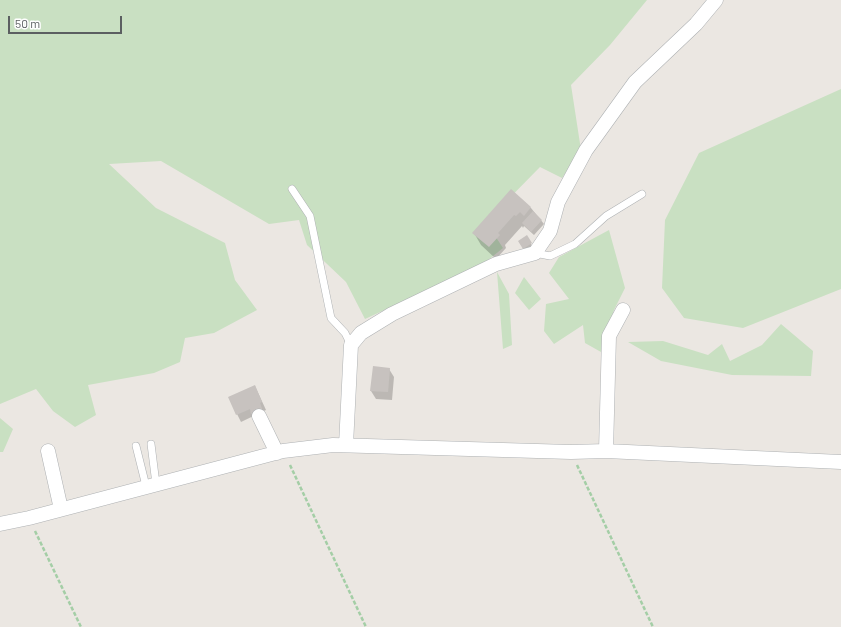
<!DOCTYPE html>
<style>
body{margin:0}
#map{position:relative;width:841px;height:627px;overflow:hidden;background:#ebe7e2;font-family:Barlow,sans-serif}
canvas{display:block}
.scale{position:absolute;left:8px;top:16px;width:114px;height:18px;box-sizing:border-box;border:2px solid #5b5f61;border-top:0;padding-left:5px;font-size:12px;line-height:14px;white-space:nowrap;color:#5b5f61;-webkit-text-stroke:3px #fff;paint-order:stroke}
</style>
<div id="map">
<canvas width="841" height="627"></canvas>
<div class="scale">50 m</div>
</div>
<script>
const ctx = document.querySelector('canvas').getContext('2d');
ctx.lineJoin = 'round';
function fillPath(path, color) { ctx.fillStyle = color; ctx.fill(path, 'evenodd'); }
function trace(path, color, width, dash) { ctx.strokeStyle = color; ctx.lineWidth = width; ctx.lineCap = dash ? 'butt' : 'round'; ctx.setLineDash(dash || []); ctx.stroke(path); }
const green = new Path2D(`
 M0 0H647L610 45 571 85 581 150 562 178 540 167 486 222 503 248 482 265 365 319 346 282 307 245 299 220 269 224 161 161 109 164 156 208 225 243 235 280 257 310 214 333 185 338 180 362 154 373 88 385 96 415 75 427 53 411 36 389 0 404Z
 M841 89V289L743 328 684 318 662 288 665 220 699 153Z
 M609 230 625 288 614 310 601 352 585 343 583 325 554 344 544 331 546 304 569 299 549 273 559 257Z
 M497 272 509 294 512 345 503 349Z
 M524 277 541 299 529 310 515 293Z
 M781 324 813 351 811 376 732 375 661 361 628 342 663 341 708 355 722 344 730 361 762 345Z
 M0 418 13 429 3 452H0Z`);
const shadow = new Path2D(`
 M511 191 531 208 544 224 534 235 524 226 523 228 522 226 505 245 506 248 496 259 481 245 474 233Z
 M526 237 533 247 526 252 519 242Z
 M374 368 389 369 394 377 392 400 376 399 371 391Z
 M255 386 266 410 241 422 237 414Z`);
const building = new Path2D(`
 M511 189 531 207 524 216 520 212 516 216 514 215 498 233 500 235 489 247 472 233Z
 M533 211 542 220 531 232 522 223Z
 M527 235 532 243 523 249 518 241Z
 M373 366 390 368 388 392 370 391Z
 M255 385 262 402 260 403 262 409 251 414 250 409 236 415 228 397Z`);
const path = new Path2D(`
 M290 465 366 627
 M577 465 653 627
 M35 531 81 627`);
const service = new Path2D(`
 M292 189 310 216 331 318 345 333 351 345
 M535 253 550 256 575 244 606 216 642 194
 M151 444 156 484
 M136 446 146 486`);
const minor = new Path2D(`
 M259 416 277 453
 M346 445 351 345 361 333 392 314 496 264 535 253 550 231 558 202 586 150 635 82 696 24 716 0
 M48 451 61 509
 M606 451 609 336 623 310
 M0 524 29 518 283 451 333 445 571 452 606 451 841 462`);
fillPath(green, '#c9e0c2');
fillPath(shadow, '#0003');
fillPath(building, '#c7c2bf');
trace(service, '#aeb1b3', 8);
trace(minor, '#aeb1b3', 15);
trace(path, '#a4cea6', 2.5, [4, 2]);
trace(service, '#fff', 7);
trace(minor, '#fff', 14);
</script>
